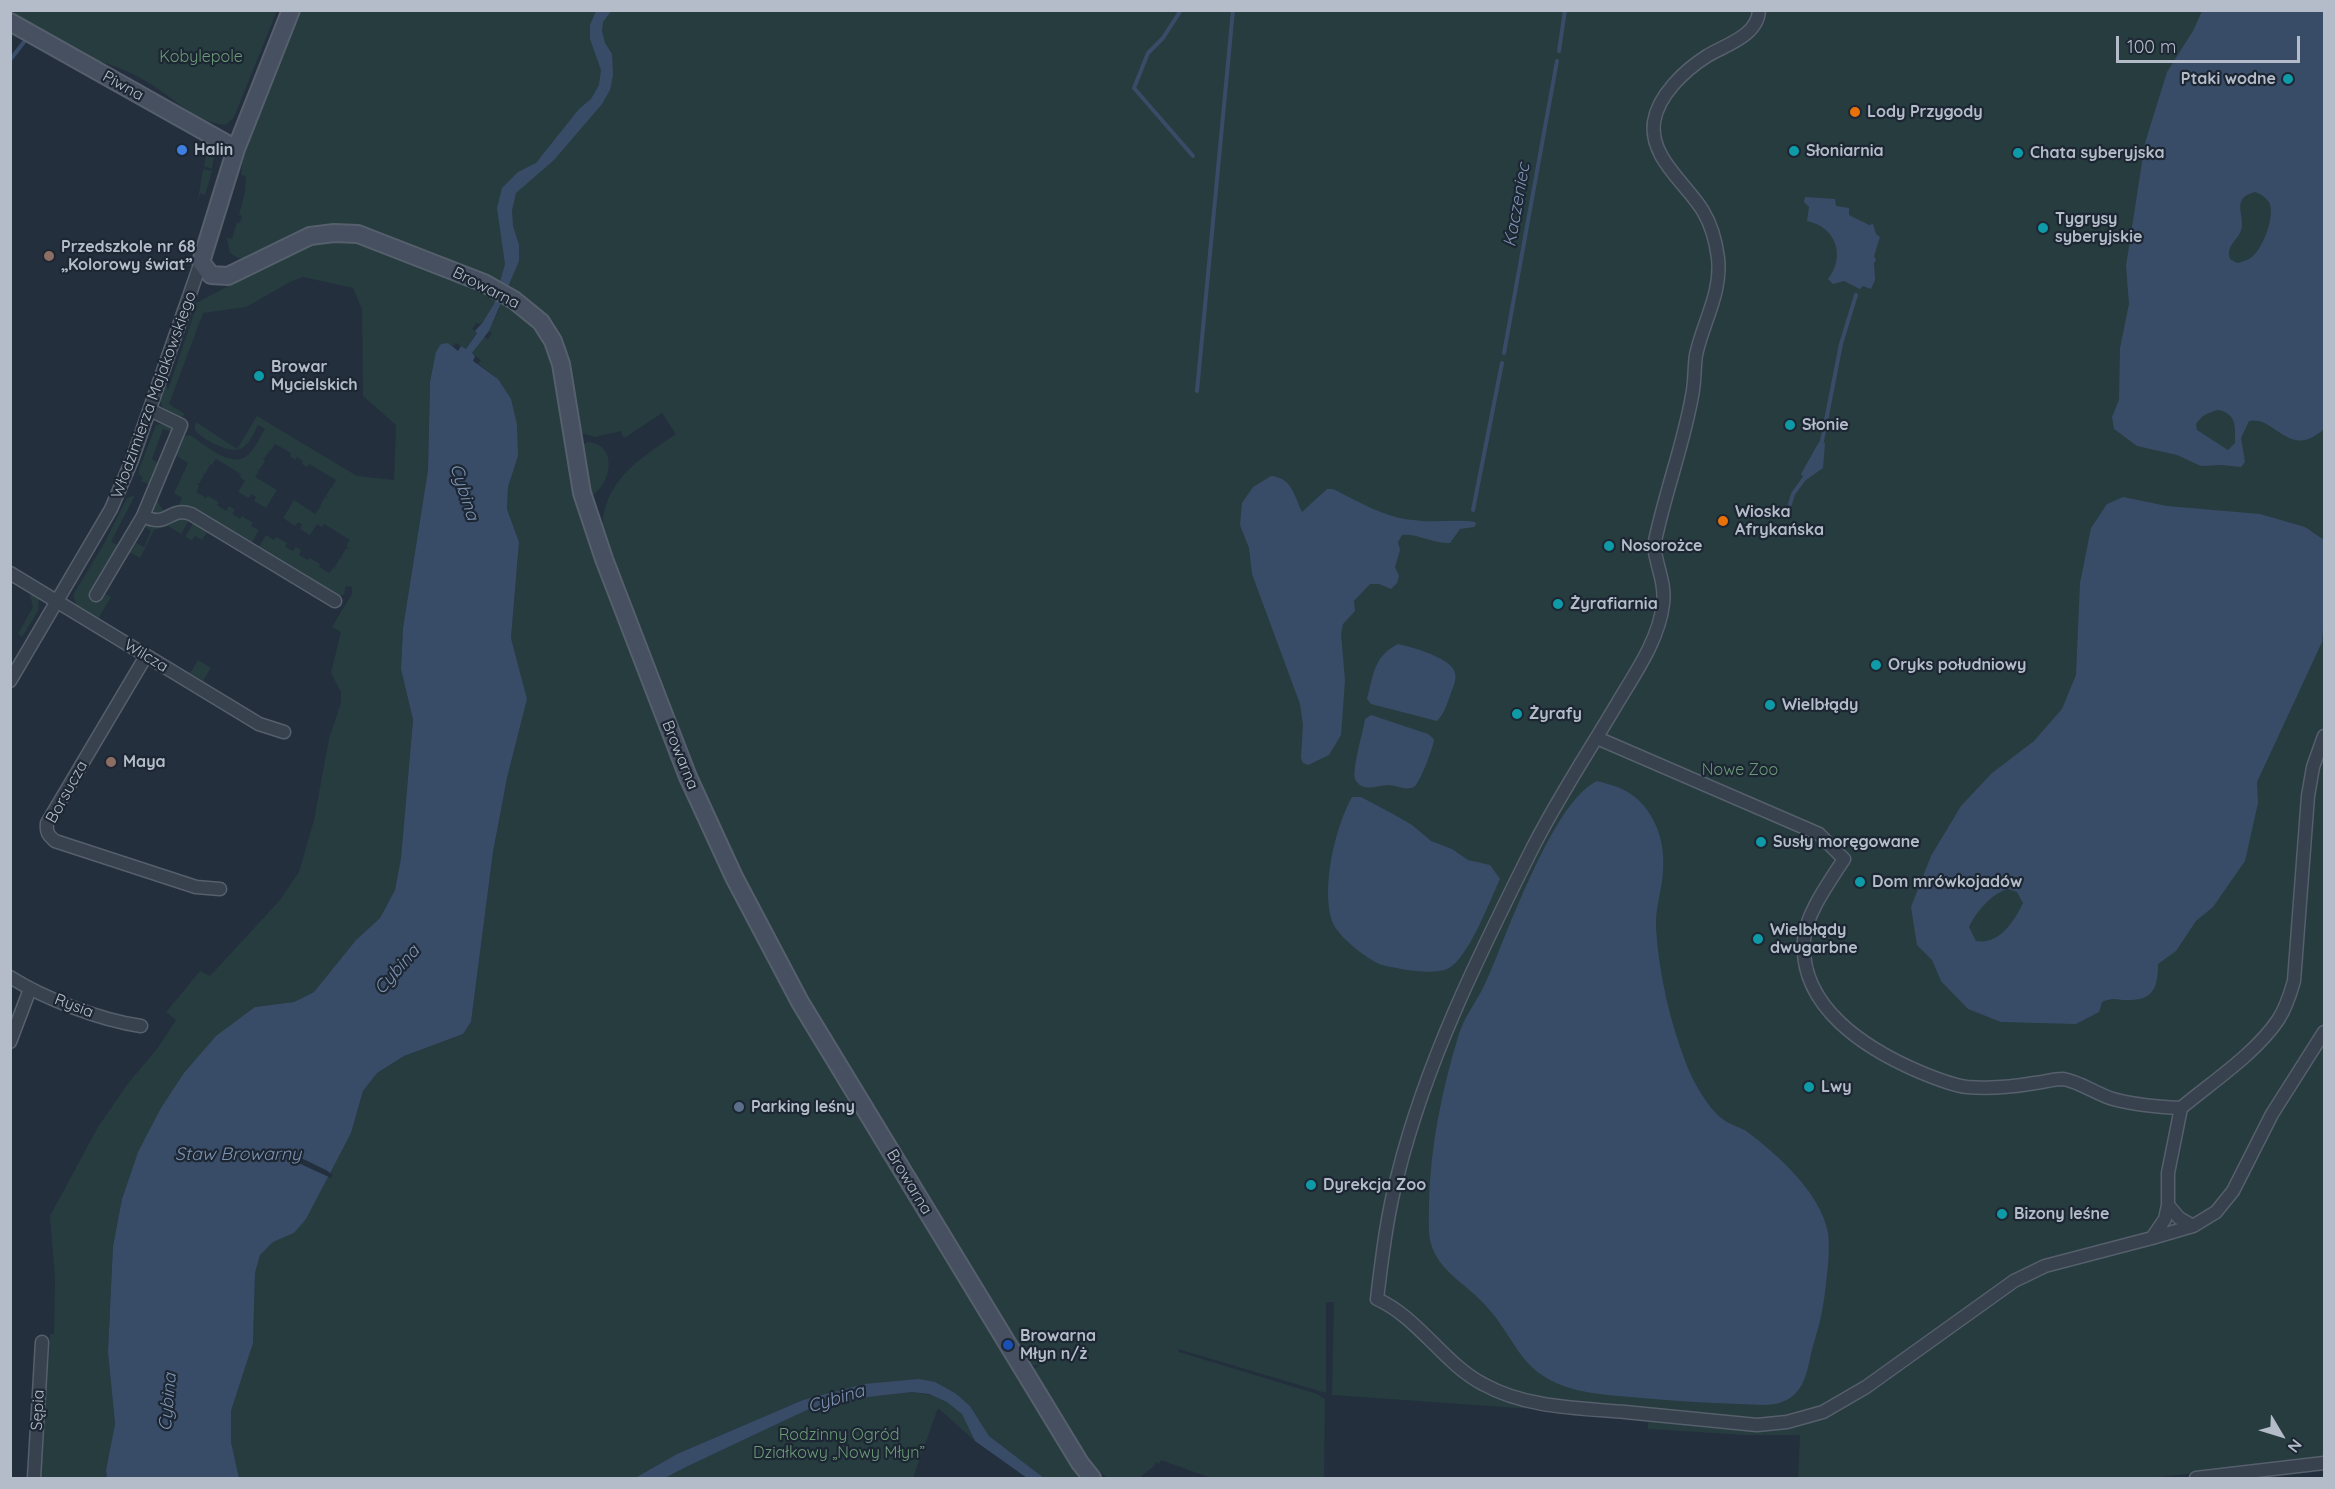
<!DOCTYPE html>
<meta charset="utf-8">
<style>
body{margin:0}
#map{position:relative;width:2335px;height:1489px;overflow:hidden;background:#242f3e;font-family:Quicksand,sans-serif}
canvas{display:block}
.frame{position:absolute;inset:0;border:12px solid #b4bcc9;pointer-events:none}
.north{position:absolute;left:2251px;top:1405px;width:60px;height:60px;-webkit-text-stroke:4px #1d2633;paint-order:stroke;rotate:128deg;font-size:16px;font-weight:700;line-height:24px;text-align:center;color:#b4bcc9}
.north::after{content:'';display:block;margin:auto;width:21px;height:27px;background:#b4bcc9;clip-path:polygon(50% 0,100% 100%,50% 72%,0 100%)}
.scale{position:absolute;left:2116px;top:36px;width:184px;height:27px;box-sizing:border-box;border:3px solid #b4bcc9;border-top:0;padding-left:8px;font-size:18px;line-height:21px;white-space:nowrap;color:#b4bcc9;-webkit-text-stroke:4px #1d2633;paint-order:stroke}
</style>
<div id="map">
<canvas width="2335" height="1489"></canvas>
<div class="frame"></div>
<div class="north">N</div>
<div class="scale">100 m</div>
</div>
<script>
const ctx = document.querySelector('canvas').getContext('2d');
ctx.lineJoin = 'round';
function fillPath(path, color) { ctx.fillStyle = color; ctx.fill(path, 'evenodd'); }
function trace(path, color, width, dash) { ctx.strokeStyle = color; ctx.lineWidth = width; ctx.lineCap = dash ? 'butt' : 'round'; ctx.setLineDash(dash || []); ctx.stroke(path); }
function drawText(font, color, halo, rows, align = 'center') {
  ctx.font = font + ' Quicksand,sans-serif'; ctx.lineWidth = 4.5; ctx.setLineDash([]); ctx.textBaseline = 'middle'; ctx.strokeStyle = halo; ctx.fillStyle = color; for (const [text, x, y, turn = 0] of rows) {
    ctx.save(); ctx.translate(x, y); ctx.rotate((+turn || 0) * Math.PI / 180); ctx.textAlign = isNaN(turn) ? turn : align; if (halo) ctx.strokeText(text, 0, 0); ctx.fillText(text, 0, 0); ctx.restore();
  }
}
const green = new Path2D(`
 M11 10 277 11 234 117 226 125C197 122 184 107 161 91 143 78 123 68 102 62L101 66 11 16Z
 M297 11H2324V1459L2150 1478H1798L1800 1435H1745L1648 1429V1422L1590 1413 1332 1395 1334 1302H1326V1393L1178 1349 1179 1352 1317 1394 1325 1399 1324 1478H1211L1161 1460 1159 1464 1156 1462C1153 1470 1144 1471 1141 1478 1132 1478 1118 1481 1109 1478 1090 1471 1046 1391 1033 1370L1040 1365H1031L1003 1318 999 1319 777 949 694 775 602 533C602 481 638 460 676 434L662 413 626 437H623L621 431 595 437 581 433 549 320 528 299 515 291 371 230 353 226H317L299 232 248 258H238L230 253 227 238 232 239 237 222 240 223 242 216 239 215 245 192 246 176 241 175 243 151Z
 M207 150 214 155 212 169 204 166Z
 M203 169 212 171 205 195 200 193 197 206Z
 M332 240 365 244 474 287 508 305 528 320 545 342 555 373 568 452 683 781 1017 1370 1014 1372 1079 1478H1044L989 1436 970 1406 935 1382 803 1400 677 1454 635 1478H239L231 1442V1411L253 1343 255 1273 260 1255 273 1242 294 1233 351 1133 363 1091 377 1073 404 1056 463 1034 471 1022 493 852 507 778 527 699 511 638 519 542 507 509 508 487 518 456 498 379 478 364 481 360 472 353 483 336 488 339 492 333 489 331 500 307C491 313 486 321 479 324L476 323 472 329 477 332 466 349 456 343 453 347 448 343 430 382 428 470 403 628 401 669 413 720 401 858 395 890 380 918 356 940 314 992 294 1002 255 1007 138 1152 122 1199 113 1246 108 1352 115 1424 106 1470 107 1478H38L43 1377 49 1360 50 1334H54L55 1279 50 1216 98 1127 129 1082 157 1049 176 1020 166 1012 200 971 210 976 280 900 299 872 314 820 329 739 341 703V692L331 673 341 632 332 627 352 594V587L346 586 344 594 339 597 258 548 266 535 274 540 276 537 287 543 285 547 293 551 296 547 301 550 299 555 308 560 310 558 320 564 319 567 329 573 334 567 337 569 335 567 340 558 343 559 341 557 346 548 350 549 346 546 350 540 324 524 322 527 317 524 310 535 300 529 302 524 298 522 295 526 283 518 294 500 315 514 320 507 323 510 320 506 325 497 329 499 326 496 331 487 336 489 332 487 336 480 309 464 307 467 302 464 303 461 297 457 295 460 290 456 291 453 275 444 271 450 267 448 270 450 264 459 261 458 265 461 259 470 255 468 259 471 255 477 277 490 266 508 254 501 256 497 252 494 249 498 238 492 245 481 240 477 241 474 216 459 212 465 208 463 210 465 205 474 202 473 204 475 199 484 196 483 199 486 196 492 206 498 208 496 219 502 217 505 226 511 229 506 235 510 232 514 240 519 242 516 253 523 251 526 259 530 251 544 191 507 179 505 182 498 174 493 188 463 177 456C169 466 159 485 158 498 157 504 162 507 164 512L162 514H152L151 512 183 436 190 435C204 444 233 471 249 454 256 447 260 437 265 429L258 425C254 432 250 444 242 448 232 455 203 440 196 431 194 427 195 426 196 422L237 449 257 416 357 476 394 480 396 425 363 396 362 309 353 288 303 277 290 282 246 307 203 313 169 404 185 414 181 418 178 417 163 409 160 400 166 383 168 390 196 308 193 306 194 304 306 246Z
 M163 421 171 426 172 432 163 429 152 459 159 464 150 485 141 481 143 478 139 474V469L156 425 161 424Z
 M587 442C618 443 613 484 590 497L580 447Z
 M135 495 111 542 132 551 136 543 144 547 151 531 144 526 163 527 181 516 190 519 181 534 168 526 154 530 140 558 129 552 104 593 111 597 97 621 74 607 76 603 73 595 105 542 127 498Z
 M194 522 208 530 202 540 195 536 192 540 185 537Z
 M32 592 39 596 38 611 22 637 18 634 33 607 30 595Z
 M198 660 211 668 203 681 190 673Z
 M912 1392C929 1394 952 1399 963 1415 968 1422 971 1433 975 1441L938 1408 913 1478H665L686 1467 807 1410 868 1397Z`);
const water = new Path2D(`
 M596 11H611L603 22 602 31 605 43 612 54 613 75 610 90 602 104 554 160 516 193 512 210 513 226 519 245V261L489 331 472 353 475 356 473 361 498 379 511 399 517 425 518 456 508 487 507 509 519 542 511 638 527 699 507 778 493 852 471 1022 463 1034 404 1056 377 1073 363 1091 351 1133 306 1219 294 1233 273 1242 260 1255 255 1273 253 1343 231 1411V1442L239 1478H107L106 1470 115 1424 108 1352 113 1246 122 1199 138 1152 161 1108 184 1073 216 1036 255 1007 294 1002 314 992 356 940 380 918 395 890 401 858 413 720 401 669 403 628 428 470 430 382 436 352 441 344 448 343 458 351 461 346 466 349 477 333 475 331 483 322 494 304 505 264 497 208 502 188 518 172 536 163 579 109 591 99 599 85 601 70 590 39V25Z
 M2202 11H2324V429C2289 461 2275 415 2249 421L2241 438 2245 462 2241 467 2222 465 2201 466 2177 455 2137 446 2114 429 2112 417 2119 400 2120 348 2129 304 2126 266 2145 143 2167 72 2193 31ZM2255 192C2261 194 2267 198 2270 204 2274 218 2264 245 2254 255 2249 260 2243 262 2237 263L2230 259C2226 247 2235 242 2240 233 2248 217 2228 199 2255 192ZM2218 410C2237 414 2235 426 2235 443L2228 450 2197 430 2196 424C2202 415 2207 413 2218 410Z
 M1805 197 1835 199 1836 206 1849 208V215L1869 225 1873 224 1876 234 1880 237 1874 256 1876 260 1874 263 1875 280 1871 289 1863 286 1860 289 1844 281 1833 284 1828 279C1846 256 1836 227 1807 221L1809 207 1804 202Z
 M1819 442 1825 443 1823 468 1806 480 1801 474Z
 M1271 476C1292 478 1294 495 1302 512L1327 489H1333C1358 501 1385 518 1413 520 1433 523 1454 519 1475 522L1476 524 1474 527 1460 529 1450 543C1434 544 1417 533 1402 535L1398 542 1400 550 1395 567 1399 576 1397 583 1391 589 1379 584H1370L1354 601 1355 611 1343 624 1341 634 1345 680 1341 735 1329 755 1308 765 1303 763 1301 758 1303 725 1300 704 1252 574 1249 548 1240 525 1242 503 1253 487Z
 M2123 497 2167 506 2260 514 2305 527 2324 540V618L2322 642 2257 782 2258 803 2245 861 2213 907 2196 921 2176 951 2158 964C2158 984 2155 1000 2130 1000 2117 1001 2115 996 2102 1002L2099 1012 2076 1024 2001 1022 1968 1009 1941 981 1932 960 1917 945 1911 907 1931 856 1961 806 1992 773 2034 741 2062 709 2076 675 2080 583 2091 528 2107 504ZM2008 889 2017 892 2023 903C2014 922 1999 945 1976 941L1969 927C1976 912 1992 893 2008 889Z
 M1398 644C1412 647 1452 658 1455 673 1457 681 1452 689 1450 696 1446 706 1444 714 1437 721L1371 704 1367 699C1374 674 1373 657 1398 644Z
 M1371 715 1428 734 1434 739C1434 746 1420 782 1415 786 1407 792 1397 785 1388 785 1381 785 1372 789 1365 787 1361 787 1357 783 1355 779 1352 769 1363 732 1365 719Z
 M1597 781C1604 783 1613 785 1620 788 1652 802 1666 838 1663 871 1662 890 1655 909 1656 928 1659 975 1670 1022 1687 1066 1694 1083 1709 1110 1724 1120 1731 1125 1739 1127 1746 1131 1777 1154 1821 1193 1828 1233 1830 1250 1828 1266 1826 1283 1824 1303 1821 1320 1815 1339 1807 1363 1809 1392 1782 1402 1769 1407 1754 1404 1741 1404 1707 1403 1674 1401 1641 1398 1600 1394 1555 1394 1526 1361 1512 1344 1502 1323 1487 1307 1472 1289 1446 1275 1435 1254 1427 1239 1429 1222 1429 1205 1430 1147 1442 1089 1459 1034 1464 1018 1474 1005 1482 990 1493 968 1501 944 1511 921 1527 885 1561 798 1597 781Z
 M1352 797H1361L1393 814 1412 825 1431 841 1452 849 1468 860 1490 865 1500 879C1490 900 1468 960 1447 969 1435 974 1409 971 1397 968 1391 967 1384 966 1379 964 1365 957 1338 937 1332 921 1321 888 1335 827 1352 797Z
 M919 1379 935 1382 955 1393 970 1406 989 1436 1044 1478H1027L975 1441 962 1414 947 1402 929 1394 912 1392 868 1397 807 1410 686 1467 665 1478H635L677 1454 803 1400 864 1384Z`);
const pier = new Path2D(`
 M297 1156 326 1170 333 1175 331 1178 294 1161Z`);
const stream = new Path2D(`
 M1181 10 1163 38 1148 53 1134 88 1193 156
 M1559 51 1565 10
 M10 60 24 42
 M1504 353 1557 61
 M1197 391 1233 10
 M1821 446 1841 344 1856 295
 M1790 504 1793 494 1806 476
 M1473 510 1502 363`);
const street = new Path2D(`
 M1759 10C1758 36 1725 45 1707 56 1685 70 1658 95 1654 122 1649 158 1687 184 1703 211 1712 226 1716 242 1718 258 1722 293 1703 322 1696 355 1694 369 1695 383 1692 396 1683 447 1664 495 1654 546 1656 565 1666 584 1663 604 1659 639 1636 672 1618 702 1588 753 1555 802 1529 855 1478 957 1426 1062 1398 1174 1387 1214 1382 1258 1377 1299 1419 1318 1443 1363 1483 1384 1526 1408 1578 1408 1625 1412 1669 1416 1713 1421 1757 1425L1787 1422 1823 1412 1866 1387 2014 1281 2045 1266 2152 1238
 M150 410 181 425 143 516C169 529 168 506 191 514L335 601
 M10 573 259 724 284 732
 M96 595 143 516
 M146 656 47 823C46 832 48 835 55 841L196 887 220 889
 M10 681 111 509 132 460 201 262
 M1597 738 1819 834 1844 859C1830 881 1805 915 1804 940 1799 1007 1866 1049 1920 1072 1935 1078 1951 1085 1967 1087 1991 1089 2012 1087 2035 1083 2044 1082 2054 1079 2062 1079 2077 1080 2098 1095 2113 1099 2135 1105 2158 1107 2181 1108 2212 1082 2255 1054 2278 1020 2286 1008 2290 995 2294 981L2308 796 2313 767 2324 736
 M10 977C45 999 100 1020 141 1026
 M10 1042 30 989
 M2181 1108 2168 1173V1205L2165 1219 2152 1238 2193 1226 2216 1212 2233 1191 2272 1114 2324 1032
 M2168 1205 2179 1218 2193 1226
 M34 1478 42 1342
 M2196 1478 2324 1463`);
const secondary = new Path2D(`
 M291 10 236 149 201 262 211 275 228 276 310 236 334 233 358 234 484 283 514 300 541 322 553 341 561 364 582 493 604 559 688 777 734 877 800 1002 1080 1463 1092 1478
 M10 22 236 149`);
const markers = [
 [2288,79,6,"#0f9aa8"],
 [1855,112,6,"#e8710a"],
 [182,150,6,"#3f7fe0"],
 [1794,151,6,"#0f9aa8"],
 [2018,153,6,"#0f9aa8"],
 [2043,228,6,"#0f9aa8"],
 [49,256,6,"#8d6e63"],
 [259,376,6,"#0f9aa8"],
 [1790,425,6,"#0f9aa8"],
 [1723,521,6,"#e8710a"],
 [1609,546,6,"#0f9aa8"],
 [1558,604,6,"#0f9aa8"],
 [1876,665,6,"#0f9aa8"],
 [1770,705,6,"#0f9aa8"],
 [1517,714,6,"#0f9aa8"],
 [111,762,6,"#8d6e63"],
 [1761,842,6,"#0f9aa8"],
 [1860,882,6,"#0f9aa8"],
 [1758,939,6,"#0f9aa8"],
 [1809,1087,6,"#0f9aa8"],
 [739,1107,6,"#5c6f8a"],
 [1311,1185,6,"#0f9aa8"],
 [2002,1214,6,"#0f9aa8"],
 [1008,1345,6,"#1a4fb4"]
];
const parkNames = [
 ["Kobylepole",201,57],
 ["Nowe Zoo",1740,770],
 ["Rodzinny Ogród",839,1435],
 ["Działkowy „Nowy Młyn”",839,1453]
];
const poiNames = [
 ["Ptaki wodne",2276,79,"right"],
 ["Lody Przygody",1867,112],
 ["Halin",194,150],
 ["Słoniarnia",1806,151],
 ["Chata syberyjska",2030,153],
 ["Tygrysy",2055,219],
 ["syberyjskie",2055,237],
 ["Przedszkole nr 68",61,247],
 ["„Kolorowy świat”",61,265],
 ["Browar",271,367],
 ["Mycielskich",271,385],
 ["Słonie",1802,425],
 ["Wioska",1735,512],
 ["Afrykańska",1735,530],
 ["Nosorożce",1621,546],
 ["Żyrafiarnia",1570,604],
 ["Oryks południowy",1888,665],
 ["Wielbłądy",1782,705],
 ["Żyrafy",1529,714],
 ["Maya",123,762],
 ["Susły moręgowane",1773,842],
 ["Dom mrówkojadów",1872,882],
 ["Wielbłądy",1770,930],
 ["dwugarbne",1770,948],
 ["Lwy",1821,1087],
 ["Parking leśny",751,1107],
 ["Dyrekcja Zoo",1323,1185],
 ["Bizony leśne",2014,1214],
 ["Browarna",1020,1336],
 ["Młyn n/ż",1020,1354]
];
const streetNames = [
 ["Piwna",123,86,29],
 ["Browarna",486,288,27],
 ["Włodzimierza Majakowskiego",154,395,-70],
 ["Wilcza",146,656,31],
 ["Browarna",680,755,68],
 ["Borsucza",67,792,-61],
 ["Rysia",74,1006,21],
 ["Browarna",909,1182,59],
 ["Sępia",38,1410,-87]
];
const waterNames = [
 ["Kaczeniec",1517,205,-80],
 ["Cybina",464,492,72],
 ["Cybina",397,970,-49],
 ["Staw Browarny",238,1155],
 ["Cybina",836,1399,-17],
 ["Cybina",168,1402,-85]
];
fillPath(green, '#263c3f');
fillPath(water, '#394c67');
fillPath(pier, '#242f3e');
trace(stream, '#394c67', 4);
trace(street, '#565f6c', 15);
trace(secondary, '#565f6c', 20);
trace(street, '#38414e', 12);
trace(secondary, '#465061', 16);
for (const [x, y, r, color] of markers) { const dot = new Path2D(); dot.arc(x, y, r, 0, 2 * Math.PI); ctx.fillStyle = color; ctx.fill(dot); trace(dot, '#1d2633', 2); }
drawText('16px', '#6b9a76', '#1d2633', parkNames);
drawText('bold 16px', '#b4bcc9', '#1d2633', poiNames, 'left');
drawText('16px', '#b4bcc9', '#1d2633', streetNames);
drawText('italic 18px', '#7c92b1', '#1d2633', waterNames);
</script>
